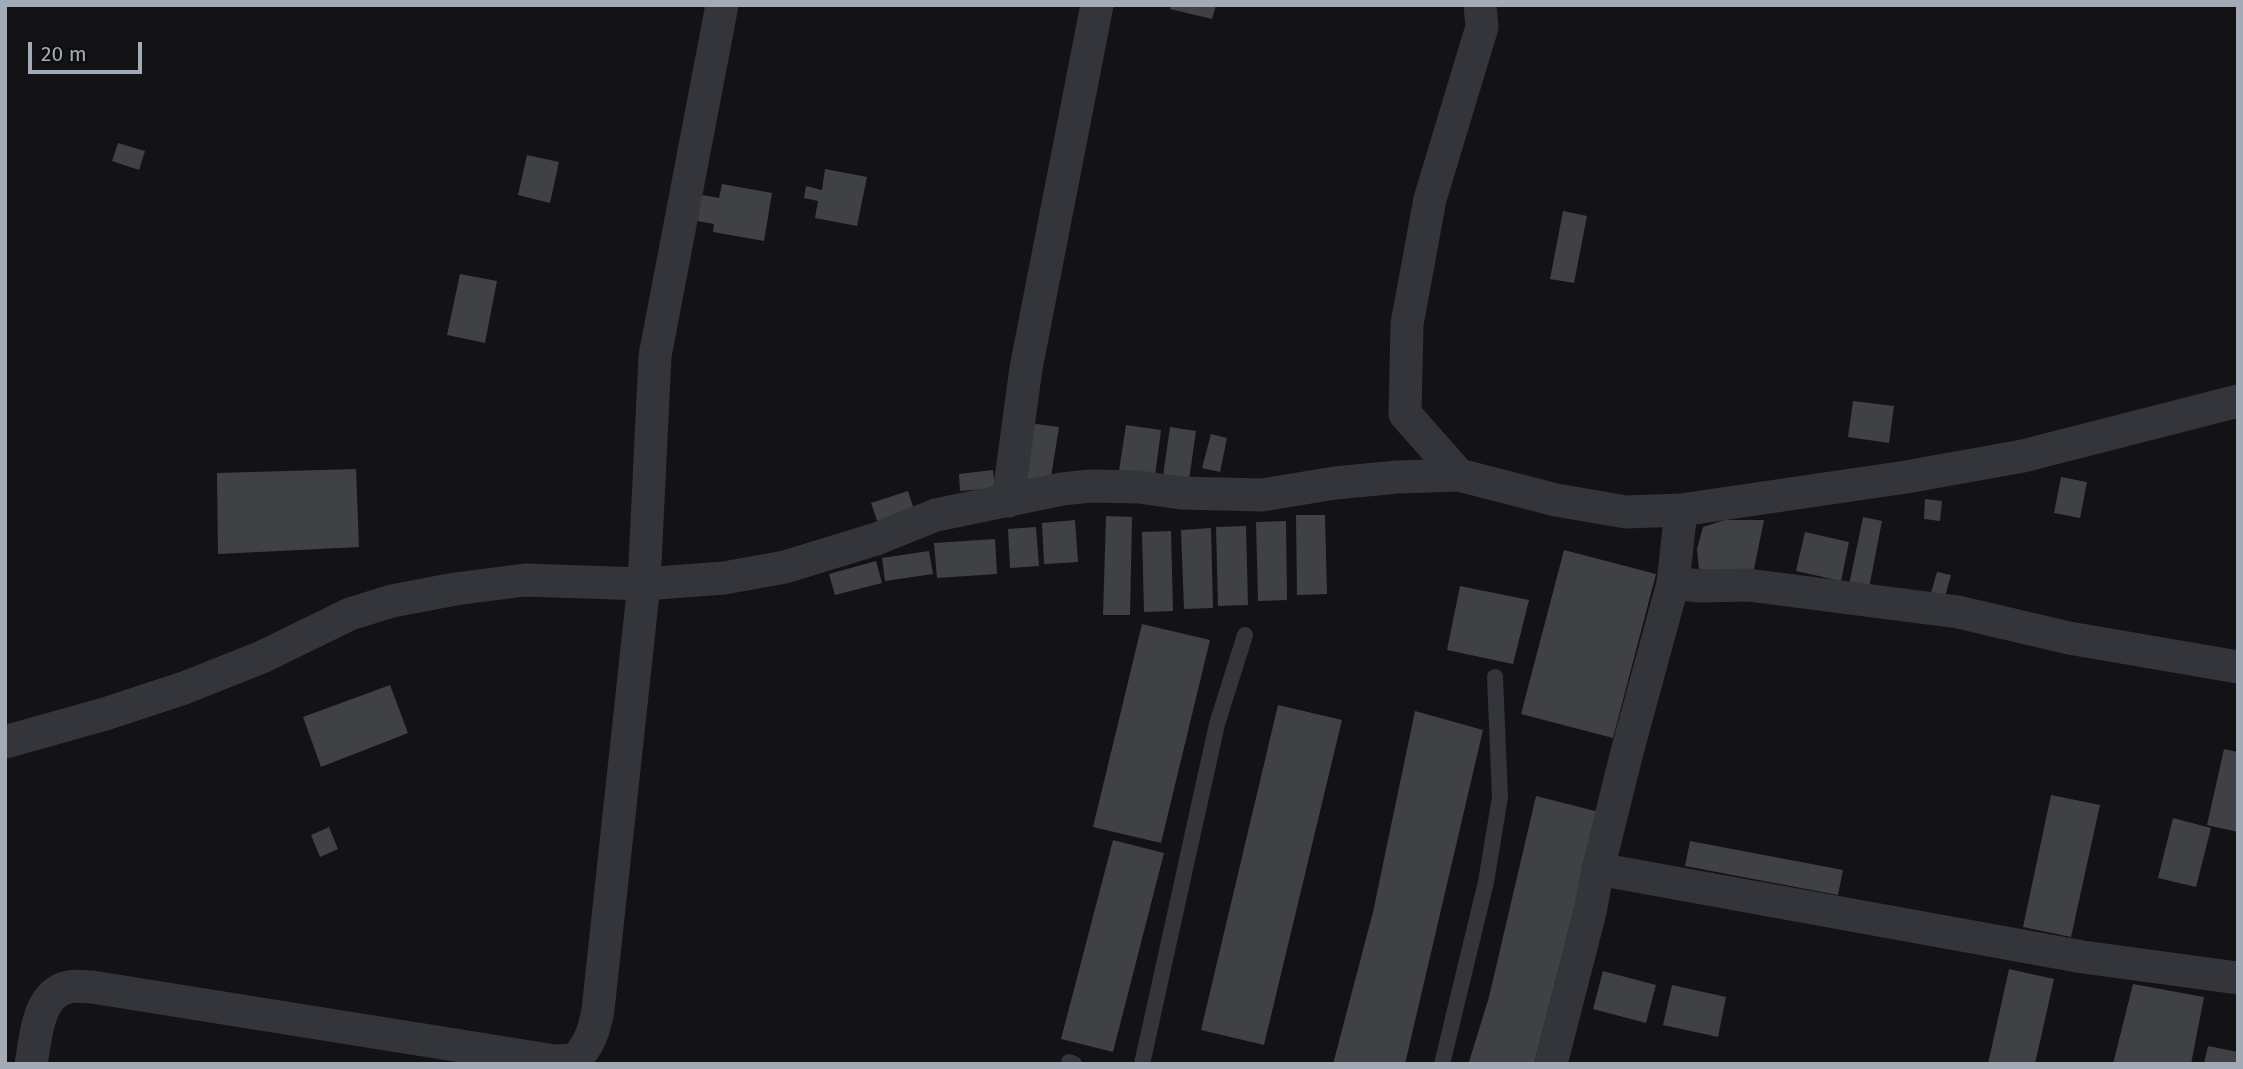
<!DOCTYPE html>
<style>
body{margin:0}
#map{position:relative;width:2243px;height:1069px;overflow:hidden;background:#131315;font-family:"Fira Sans",sans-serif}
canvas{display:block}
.frame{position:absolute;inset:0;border:7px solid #a3abb6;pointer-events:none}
.scale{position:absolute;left:28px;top:42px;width:114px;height:32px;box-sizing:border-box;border:4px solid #a3abb6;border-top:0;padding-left:9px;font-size:21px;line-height:24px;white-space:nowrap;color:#a3abb6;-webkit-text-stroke:5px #0e0e10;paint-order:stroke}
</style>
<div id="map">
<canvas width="2243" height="1069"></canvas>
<div class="frame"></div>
<div class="scale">20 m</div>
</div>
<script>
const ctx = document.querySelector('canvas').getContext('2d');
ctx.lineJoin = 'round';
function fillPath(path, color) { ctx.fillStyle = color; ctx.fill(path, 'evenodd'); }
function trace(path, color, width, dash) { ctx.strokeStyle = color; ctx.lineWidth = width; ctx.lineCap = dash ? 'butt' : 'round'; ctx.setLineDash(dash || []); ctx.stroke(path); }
const building = new Path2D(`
 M1171 5H1216L1212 19 1170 9Z
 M118 143 145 151 139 170 112 161Z
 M527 155 559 162 550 203 518 195Z
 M825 169 867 177 857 226 815 218 818 201 804 198 806 186 822 190Z
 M722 184 772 193 764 241 713 232 714 224 692 220 697 194 719 198Z
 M1563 211 1587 216 1574 283 1550 279Z
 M460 274 497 281 485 343 447 335Z
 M1853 401 1894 406 1889 443 1848 437Z
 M1029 423 1059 427 1050 483 1021 479Z
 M1126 425 1161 430 1155 476 1119 471Z
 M1170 427 1196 431 1189 480 1163 476Z
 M1211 434 1227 438 1220 472 1202 468Z
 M356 469 359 547 218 554 217 473Z
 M993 470 995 488 960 491 959 474Z
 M2061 477 2087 482 2080 518 2054 513Z
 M908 491 915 513 879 526 871 503Z
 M1925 499 1942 501 1940 521 1924 519Z
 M1296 515H1325L1327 594 1297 595Z
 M1106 516 1132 517 1130 615H1103Z
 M1863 517 1882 521 1869 588 1849 585Z
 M1075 520 1078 562 1044 564 1042 523Z
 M1725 520H1764L1752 579 1699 569 1697 549 1703 527Z
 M1286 521 1287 600 1258 601 1256 522Z
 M1246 526 1248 605 1218 606 1216 527Z
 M1036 527 1039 566 1010 568 1008 529Z
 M1211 528 1213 608 1184 609 1181 530Z
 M1171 531 1173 611 1144 612 1142 532Z
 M1805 532 1849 542 1841 581 1796 571Z
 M995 539 997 574 937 578 934 543Z
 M1564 550 1656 574 1613 738 1521 714Z
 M929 551 933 574 885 581 882 558Z
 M876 561 882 583 835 595 829 574Z
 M1937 572 1951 575 1943 604 1929 600Z
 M1460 586 1529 600 1513 664 1447 650Z
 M1142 624 1210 640 1161 843 1093 827Z
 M390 685 408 733 321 767 303 717Z
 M1278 705 1342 720 1264 1045 1201 1030Z
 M1415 711 1483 730 1405 1064H1333L1373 912Z
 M2224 749 2238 752V832L2207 825Z
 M2051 795 2100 805 2071 937 2023 927Z
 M1536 796 1599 812 1534 1064 1469 1062 1489 997Z
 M2173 818 2211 828 2196 887 2158 878Z
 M329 827 338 849 320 857 311 835Z
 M1113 840 1164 853 1113 1052 1061 1039Z
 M1690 841 1843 870 1838 895 1685 866Z
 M2009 969 2054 979 2035 1064H1988Z
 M1603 971 1656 985 1646 1023 1593 1009Z
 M2133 984 2204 997 2191 1064H2113Z
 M1672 985 1726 997 1718 1037 1663 1025Z
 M2208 1046 2238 1052V1064H2204Z`);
const lane = new Path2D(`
 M1069 1062 1074 1064
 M1142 1064 1217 724 1245 635
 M1442 1064 1486 882 1500 797 1495 677`);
const street = new Path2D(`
 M1459 475 1405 414 1407 324 1430 199 1482 27 1480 5
 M1008 501 1026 368 1097 5
 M1673 583 1681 510
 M5 742 105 714 184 688 262 657 350 614 392 601 455 589 525 580 644 584 724 578 785 567 876 539 936 515 1062 489 1090 486 1139 487 1181 493 1262 495 1335 483 1397 477 1459 475 1556 500 1626 512 1681 510 1906 477 2023 456 2238 401
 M1598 869 2083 957 2238 978
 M31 1064C36 1038 37 993 69 987 76 985 85 987 92 987L555 1061 575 1060C590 1044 594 1031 598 1010L644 584 655 356 722 5
 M1551 1064 1590 912 1598 869 1627 752 1673 583 1700 586 1748 585 1958 612 2069 638 2238 667`);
fillPath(building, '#3f4145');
trace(lane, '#34353a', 16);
trace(street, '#34353a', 33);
</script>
